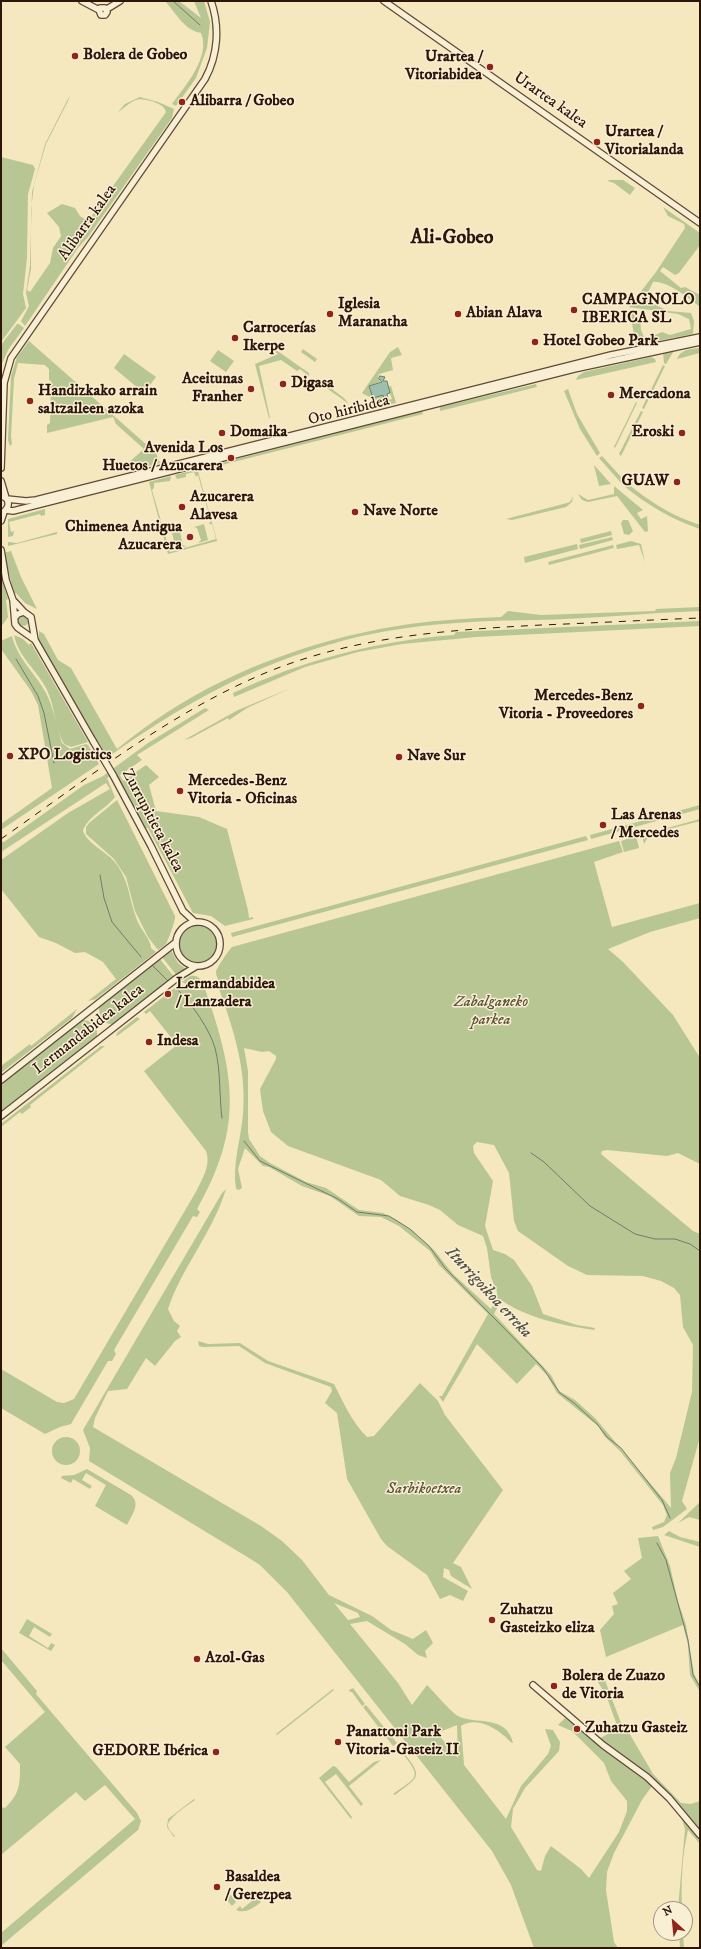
<!DOCTYPE html>
<meta charset="utf-8">
<style>
body{margin:0}
#map{position:relative;width:701px;height:1949px;overflow:hidden;background:#f5e7be;font-family:"IM FELL DW Pica",serif}
canvas{display:block}
.frame{position:absolute;inset:0;border:2px solid #2d1509;pointer-events:none}
.north{position:absolute;left:653px;top:1901px;width:40px;height:40px;box-sizing:border-box;background:#f8efd5;border:1px solid #a79883;border-radius:50%;rotate:333deg;font-size:11px;font-weight:700;line-height:16px;text-align:center;color:#2d1509}
.north::after{content:'';display:block;margin:auto;width:14px;height:18px;background:#8f2418;clip-path:polygon(50% 0,100% 100%,50% 72%,0 100%)}
</style>
<div id="map">
<canvas width="701" height="1949"></canvas>
<div class="frame"></div>
<div class="north">N</div>
</div>
<script>
const ctx = document.querySelector('canvas').getContext('2d');
ctx.lineJoin = 'round';
function fillPath(path, color) { ctx.fillStyle = color; ctx.fill(path, 'evenodd'); }
function trace(path, color, width, dash) { ctx.strokeStyle = color; ctx.lineWidth = width; ctx.lineCap = dash ? 'butt' : 'round'; ctx.setLineDash(dash || []); ctx.stroke(path); }
function drawText(font, color, halo, rows, align = 'center') {
  ctx.font = font + ' "IM FELL DW Pica",serif'; ctx.lineWidth = 3; ctx.setLineDash([]); ctx.textBaseline = 'middle'; ctx.strokeStyle = halo; ctx.fillStyle = color; for (const [text, x, y, turn = 0] of rows) {
    ctx.save(); ctx.translate(x, y); ctx.rotate((+turn || 0) * Math.PI / 180); ctx.textAlign = isNaN(turn) ? turn : align; if (halo) ctx.strokeText(text, 0, 0); ctx.fillText(text, 0, 0); ctx.restore();
  }
}
const green = new Path2D(`
 M165 1H179L201 18 194 1H204L210 22 207 48 196 78 176 106 172 104C185 86 211 57 201 33 184 30 176 13 165 1Z
 M70 95 68 101 46 144 34 185 31 210V269L27 290 30 292 50 263 53 248 61 236 59 227 47 213 62 204 75 208 80 216 88 221 166 112C164 106 161 105 154 102 134 95 133 102 118 112L125 104 140 97 158 102 174 109 172 118 88 237 78 248 25 326 21 321 29 306 26 293 30 265 32 192 45 144Z
 M1 157 33 165 35 169 28 194 27 258 23 294 26 308 1 342Z
 M609 180H623L635 188 630 195 614 183 608 181Z
 M663 207 700 233V245L679 273 675 275 663 267 660 271 681 288 685 287 700 295V307C690 299 666 280 653 282L645 298 646 300 668 311 691 313 694 321 693 334 636 345 630 313 640 316 641 330 644 337 649 338 662 332 670 335 691 329 689 319 678 314 629 307 656 272 685 228 684 224 668 216Z
 M17 324H19L24 328 8 350 1 366V345Z
 M29 341 156 453 160 463 129 471 127 464 144 449 116 424 113 417 47 433V425L50 423 51 381 49 380V369L45 365 18 363 14 379 11 436 12 444 10 446 8 440 11 376 17 357Z
 M263 343H266L309 373V376L300 369 297 371 281 360 259 366 270 418H269L255 364 278 354Z
 M398 347 402 355 391 358 393 370 379 374 378 377 380 382 369 386 383 395 385 401 392 399 388 387 391 386 396 403 384 405 362 393 390 352Z
 M700 348V353L677 359C681 349 690 349 700 348Z
 M303 349 317 359 315 362 301 352Z
 M675 349 666 364 664 363 663 351Z
 M218 350 234 361 226 372 210 361Z
 M124 354 156 377 144 393 114 368Z
 M651 357 655 359 656 362 576 380 578 376 584 372Z
 M663 365 665 366 644 409 642 408Z
 M317 378 344 398 349 404 315 380Z
 M536 384 537 387 440 411V407Z
 M568 389 577 414 600 453 597 456 580 429 564 391Z
 M636 402 637 403 615 448 614 447Z
 M422 411 423 414 198 471 217 541 168 554 149 482 171 476 170 481 154 483V488L152 490 170 552 216 539 212 524H209L211 521 198 475 196 477 194 472 186 474V477L177 479 175 475Z
 M641 411 643 412 621 456 619 454Z
 M602 456 624 480 621 483 599 458Z
 M594 465 611 484 599 486Z
 M626 482C648 501 672 516 700 525V529C671 519 647 505 623 485Z
 M614 486 643 510 637 513 641 519 647 516 648 531 645 532 617 496 588 502 582 500 578 494 588 500 614 494Z
 M573 496 572 502 566 507 512 520 506 519 567 503 570 502Z
 M45 509V515L41 516 40 514 9 522 11 532 14 531 13 536 8 537V519Z
 M623 520H628L633 531 629 535 624 534 621 523Z
 M204 524 208 540 198 543 201 540 197 528 194 527Z
 M182 530 180 532 183 545 186 546 176 549 172 533Z
 M611 531 612 535 581 543 580 539Z
 M57 532V534L8 546V542L17 543Z
 M612 537 613 540 580 549 579 545Z
 M631 541 641 544 645 562 639 545 617 549 616 545Z
 M577 544 578 549 525 563 524 557Z
 M613 545 614 548 549 565 548 562Z
 M11 551 21 577 37 609 25 603 16 593 14 594 4 553Z
 M1 576 8 599 6 600 8 617 1 627Z
 M700 607V611C645 613 589 619 534 620 468 621 400 624 335 643 251 666 178 707 107 758L39 640V631L44 634 58 660 71 668 117 749C133 736 149 724 166 713 238 666 326 636 410 624 440 620 471 618 501 617L508 611 541 615 655 611 656 609Z
 M17 620a6 6 0 1 1 12 0a6 6 0 1 1-12 0Z
 M700 621V626L476 637 402 644 358 652 305 667 234 697 233 693C303 660 376 641 454 635L456 632Z
 M14 635 23 639 29 645 31 643 88 742 71 747 64 744C55 728 55 707 47 690 38 671 18 657 14 635Z
 M12 636C17 658 36 674 46 693 54 709 57 727 62 743L70 749 86 744 88 745 99 764 1 830V824L52 788 38 705 31 691 1 649V641Z
 M291 688 247 708 229 720 228 718 191 738 184 740 238 710Z
 M205 708 209 710 137 755 142 760 120 775 123 781 146 765 159 777 149 785 156 811 199 817 227 829 248 910 249 918 253 917V919L225 926 211 916 193 913 148 828H146L114 774 107 778 115 797C106 809 87 817 83 831 88 844 105 851 114 861 132 883 128 903 140 926 144 933 151 941 151 948L156 952 96 999 88 1001 116 979 103 962 96 958 85 952 75 953 56 943 39 937 1 889V860L68 813 110 789 106 783 1 852V842H4L84 785 103 776 148 743Z
 M117 800 175 916C176 920 168 940 166 944 164 946 161 948 158 950L148 937 135 911 126 877 114 859 86 834V827L89 823Z
 M700 805V809L591 839 590 835Z
 M700 819V821L650 834 644 844 642 835Z
 M586 836 588 840 232 937 231 933Z
 M636 836 639 848 624 852 621 841Z
 M619 841 623 852 594 862 612 927 700 903V918L650 932 608 949 623 962 673 1015 700 1058V1164L678 1153 667 1156 607 1150 602 1151 601 1154 693 1231 700 1234V1437L682 1501 687 1509 663 1527 653 1530 652 1527 664 1522 667 1515 663 1505 620 1451 605 1437 598 1426 557 1393 547 1375 536 1364 517 1384 477 1344 443 1402 439 1396H442L488 1314 439 1265 430 1251 399 1226 381 1217 359 1216 330 1196 302 1186 269 1167 263 1166 245 1148 238 1169 242 1188 239 1190 236 1189C232 1164 241 1139 243 1114 247 1069 233 1028 218 986L221 985C219 981 216 976 216 972 216 969 230 948 232 947ZM244 1048 262 1052 269 1051 276 1056V1059L260 1089 263 1111 271 1132 288 1146 381 1180 400 1196 429 1205 440 1210 458 1225 483 1236 487 1248 491 1277 497 1292V1298L491 1309 453 1274 434 1250 413 1231 397 1220 383 1213 359 1210 326 1188 306 1182 270 1163 260 1156 249 1139 248 1132V1071ZM477 1142 494 1145 509 1173 514 1221 518 1231 568 1266 587 1275 643 1276 661 1281 674 1288 680 1295 683 1327 693 1345 692 1392 676 1458 670 1473 671 1508 595 1418 575 1400 559 1391 551 1375 494 1314 501 1300C529 1319 562 1325 594 1330L595 1328 577 1325 543 1314 532 1286 514 1260 505 1254 493 1250 485 1226 493 1181 474 1153 473 1146Z
 M178 944a20 20 0 1 1 40 0a20 20 0 1 1-40 0Z
 M171 950 178 963 186 969 177 976 162 957Z
 M160 959 175 978 115 1024C107 1027 98 1016 99 1008L101 1005Z
 M190 976C199 975 201 979 204 987L193 988 182 982Z
 M180 984C188 989 195 992 205 989 235 1075 244 1127 197 1209L200 1212 197 1217 193 1216 114 1350 116 1354 112 1361H108L71 1424 60 1427 45 1434 1 1408V1369L57 1402 64 1403 74 1399 197 1190C203 1177 211 1165 206 1151L144 1071 177 1045 150 1011 146 1014 144 1012Z
 M77 1009 72 1018 1 1073V1066L30 1044 31 1046Z
 M137 1017 140 1019 117 1036 116 1035 118 1032Z
 M83 1020 89 1021 97 1031V1038L1 1113V1083Z
 M101 1046H105L30 1105 31 1107 22 1114 20 1112 1 1127V1124Z
 M226 1189C213 1232 182 1267 168 1309L174 1321 180 1326 177 1331 181 1337 175 1341 155 1366 146 1358 127 1389 108 1391 95 1418 93 1427 261 1526 282 1541 302 1560 329 1595 372 1616 391 1630 413 1639 426 1630 433 1643 425 1651 427 1658 418 1655 405 1644 367 1621 350 1624 398 1683 412 1705 427 1685C435 1693 450 1711 458 1716 474 1725 507 1714 513 1743 509 1742 507 1737 503 1735 493 1726 474 1717 461 1726L464 1765 506 1819 521 1786 548 1754 551 1746 545 1729 553 1730 560 1742 559 1751 525 1788 513 1809 511 1827 537 1870 541 1871 545 1856 551 1846 581 1869 589 1878 619 1832 627 1811V1801L611 1781 604 1763 572 1731 558 1725 565 1718 652 1786 642 1800 614 1853 607 1872 606 1890 614 1942 618 1948H534L511 1885 492 1851 287 1592 260 1565 249 1558 89 1461 90 1448 83 1430 222 1193ZM334 1603 358 1613 360 1617 348 1620ZM457 1725 458 1757V1758L437 1733Z
 M198 1341 208 1344 240 1343 268 1361 334 1384C343 1402 352 1422 367 1437L374 1436 420 1383 438 1401 445 1415 503 1490 453 1563 461 1567 472 1589 451 1576 449 1570 444 1568 443 1577 468 1591 463 1601 450 1595 440 1599 427 1575 387 1546 381 1539 347 1479 337 1413 325 1403 332 1391 331 1387 265 1363 239 1346 203 1347 199 1346Z
 M52 1451a14 14 0 1 1 28 0a14 14 0 1 1-28 0Z
 M87 1469 131 1495C141 1504 132 1515 127 1525L95 1506 106 1485 86 1473 82 1480 92 1486 90 1489 73 1479 71 1483 61 1478 62 1476 74 1475Z
 M700 1502V1520L689 1517 678 1523Z
 M669 1531 680 1537 700 1542V1547L664 1535Z
 M658 1536 670 1566 678 1601 686 1625 694 1674 700 1685V1692L690 1675 688 1645 683 1625 606 1657 600 1630 614 1614 612 1606 618 1604 613 1593 631 1579 624 1571 642 1558 638 1538Z
 M27 1619 52 1634 50 1637 34 1627 29 1636 48 1648 51 1643 55 1645 51 1651 19 1633Z
 M1 1648 37 1691 36 1694 137 1813 141 1821 138 1830 1 1946V1933L135 1819 105 1785 85 1801 76 1792 1 1855V1807L5 1808C20 1793 20 1785 20 1764L5 1747 45 1712 1 1660Z
 M603 1675 621 1723 628 1731 653 1774 681 1803 691 1804 700 1801V1831L681 1809 599 1739 618 1728 606 1695 596 1679Z
 M353 1688 365 1704 362 1706 352 1692H350L349 1690Z
 M333 1689 334 1690 277 1735 276 1734Z
 M366 1705 397 1743 393 1746 363 1707Z
 M404 1753C424 1778 418 1777 395 1795L393 1794C416 1777 423 1779 403 1754Z
 M381 1760 349 1786 363 1804 361 1806 336 1774 325 1782 352 1817 351 1819 319 1778 333 1766 336 1767 349 1782 374 1762Z
 M194 1799 195 1800C188 1805 169 1817 168 1825 168 1829 172 1833 175 1836L174 1837 167 1827 168 1819Z
 M681 1816 700 1839V1844L688 1830C682 1855 681 1883 682 1909H678L685 1829Z
 M231 1895 236 1902 232 1906 225 1898Z
 M257 1897 261 1902C253 1908 246 1914 236 1910L240 1906 242 1909Z
 M679 1933H683L684 1948H680Z`);
const water = new Path2D(`
 M380 376 385 377 383 381H387L390 393 387 394 388 400 385 401 383 395 373 398 369 386 382 382 379 379Z`);
const stream = new Path2D(`
 M173 1 200 25
 M16 659 38 696 44 713 54 763
 M100 875 104 898 112 922 141 957
 M153 966 168 981
 M179 991C192 1004 210 1030 215 1048 221 1070 219 1096 222 1118
 M244 1141 260 1161 338 1199 357 1212 389 1216 410 1229 429 1246 445 1268 542 1367 560 1393 574 1403 597 1424 607 1437 621 1448 662 1500 670 1518
 M531 1153 544 1162 590 1206 635 1234 655 1239H675L690 1244 700 1251
 M657 1543 666 1560 688 1640 693 1675 700 1687`);
const minor = new Path2D(`
 M82 1 99 10 101 15H105L107 12 105 8H100L99 10
 M384 1 700 223
 M107 9 120 1
 M1 468 4 383 11 358 205 79C218 55 220 27 211 1
 M1 481 6 498
 M1 495 7 499C10 505 7 511 1 513
 M7 499 26 501 36 500 611 355 700 337
 M6 510 13 511 574 369 700 342
 M1 521 4 512
 M1 550 6 580 13 600 15 624 18 628 35 640
 M13 600 24 612
 M15 617 18 614 24 612 31 617 35 640 93 741
 M113 775 151 846 183 911 195 922
 M176 944a22 22 0 1 1 44 0a22 22 0 1 1-44 0Z
 M1 1080 175 943
 M1 1116 177 978 195 967
 M533 1685 603 1745 647 1777 669 1798 700 1835`);
const rail = new Path2D(`
 M1 839C87 779 172 711 270 671 358 636 448 630 541 625 594 623 647 620 700 618`);
const minorBridge = new Path2D(`
 M93 741 113 775`);
const markers = [
 [75,56,4,"#8f2418"],
 [490,67,4,"#8f2418"],
 [182,102,4,"#8f2418"],
 [597,142,4,"#8f2418"],
 [574,310,4,"#8f2418"],
 [330,314,4,"#8f2418"],
 [458,314,4,"#8f2418"],
 [235,338,4,"#8f2418"],
 [535,342,4,"#8f2418"],
 [283,384,4,"#8f2418"],
 [251,389,4,"#8f2418"],
 [611,395,4,"#8f2418"],
 [30,401,4,"#8f2418"],
 [222,433,4,"#8f2418"],
 [682,433,4,"#8f2418"],
 [231,458,4,"#8f2418"],
 [677,482,4,"#8f2418"],
 [182,507,4,"#8f2418"],
 [355,512,4,"#8f2418"],
 [190,537,4,"#8f2418"],
 [641,706,4,"#8f2418"],
 [10,756,4,"#8f2418"],
 [399,757,4,"#8f2418"],
 [180,791,4,"#8f2418"],
 [603,825,4,"#8f2418"],
 [168,994,4,"#8f2418"],
 [149,1042,4,"#8f2418"],
 [492,1620,4,"#8f2418"],
 [197,1659,4,"#8f2418"],
 [554,1686,4,"#8f2418"],
 [577,1729,4,"#8f2418"],
 [338,1742,4,"#8f2418"],
 [216,1752,4,"#8f2418"],
 [217,1887,4,"#8f2418"]
];
const poiNames = [
 ["Bolera de Gobeo",83,56],
 ["Urartea /",482,58,"right"],
 ["Vitoriabidea",482,76,"right"],
 ["Alibarra / Gobeo",190,102],
 ["Urartea /",605,133],
 ["Vitorialanda",605,151],
 ["CAMPAGNOLO",582,301],
 ["IBERICA SL",582,319],
 ["Iglesia",338,305],
 ["Maranatha",338,323],
 ["Abian Alava",466,314],
 ["Carrocerías",243,329],
 ["Ikerpe",243,347],
 ["Hotel Gobeo Park",543,342],
 ["Aceitunas",243,380,"right"],
 ["Franher",243,398,"right"],
 ["Digasa",291,384],
 ["Handizkako arrain",38,392],
 ["saltzaileen azoka",38,410],
 ["Mercadona",619,395],
 ["Domaika",230,433],
 ["Eroski",674,433,"right"],
 ["Avenida Los",223,449,"right"],
 ["Huetos / Azucarera",223,467,"right"],
 ["GUAW",669,482,"right"],
 ["Azucarera",190,498],
 ["Alavesa",190,516],
 ["Nave Norte",363,512],
 ["Chimenea Antigua",182,528,"right"],
 ["Azucarera",182,546,"right"],
 ["Mercedes-Benz",633,697,"right"],
 ["Vitoria - Proveedores",633,715,"right"],
 ["XPO Logistics",18,756],
 ["Nave Sur",407,757],
 ["Mercedes-Benz",188,782],
 ["Vitoria - Oficinas",188,800],
 ["Las Arenas",611,816],
 ["/ Mercedes",611,834],
 ["Lermandabidea",176,985],
 ["/ Lanzadera",176,1003],
 ["Indesa",157,1042],
 ["Zuhatzu",500,1611],
 ["Gasteizko eliza",500,1629],
 ["Azol-Gas",205,1659],
 ["Bolera de Zuazo",562,1677],
 ["de Vitoria",562,1695],
 ["Zuhatzu Gasteiz",585,1729],
 ["Panattoni Park",346,1733],
 ["Vitoria-Gasteiz II",346,1751],
 ["GEDORE Ibérica",208,1752,"right"],
 ["Basaldea",225,1878],
 ["/ Gerezpea",225,1896]
];
const streetNames = [
 ["Urartea kalea",550,101,35],
 ["Alibarra kalea",88,223,-55],
 ["Oto hiribidea",349,411,-14],
 ["Zurrupitieta kalea",152,821,62],
 ["Lermandabidea kalea",89,1030,-38]
];
const parkNames = [
 ["Zabalganeko",491,1003],
 ["parkea",491,1021],
 ["Sarbikoetxea",424,1490]
];
const waterNames = [
 ["Iturrigoikoa erreka",488,1293,47]
];
const districtNames = [
 ["Ali-Gobeo",452,239]
];
fillPath(green, '#b8c694');
fillPath(water, '#9dc0ae');
trace(water, '#707c6c', 1);
trace(stream, '#707c6c', 1);
trace(minor, '#5f4a36', 8);
trace(minor, '#f8efd5', 5.5);
trace(rail, '#2d1509', 1, [7, 7]);
trace(minorBridge, '#5f4a36', 8, []);
trace(minorBridge, '#f8efd5', 5.5);
for (const [x, y, r, color] of markers) { const dot = new Path2D(); dot.arc(x, y, r, 0, 2 * Math.PI); ctx.fillStyle = color; ctx.fill(dot); trace(dot, '#f8efd5', 1.5); }
drawText('bold 16px', '#2d1509', '#f8efd5', poiNames, 'left');
drawText('16px', '#2d1509', '#f8efd5', streetNames);
drawText('italic 16px', '#5e533a', '#f8efd5', parkNames);
drawText('italic 17px', '#545143', '#f8efd5', waterNames);
drawText('bold 20px', '#2d1509', '#f8efd5', districtNames);
</script>
